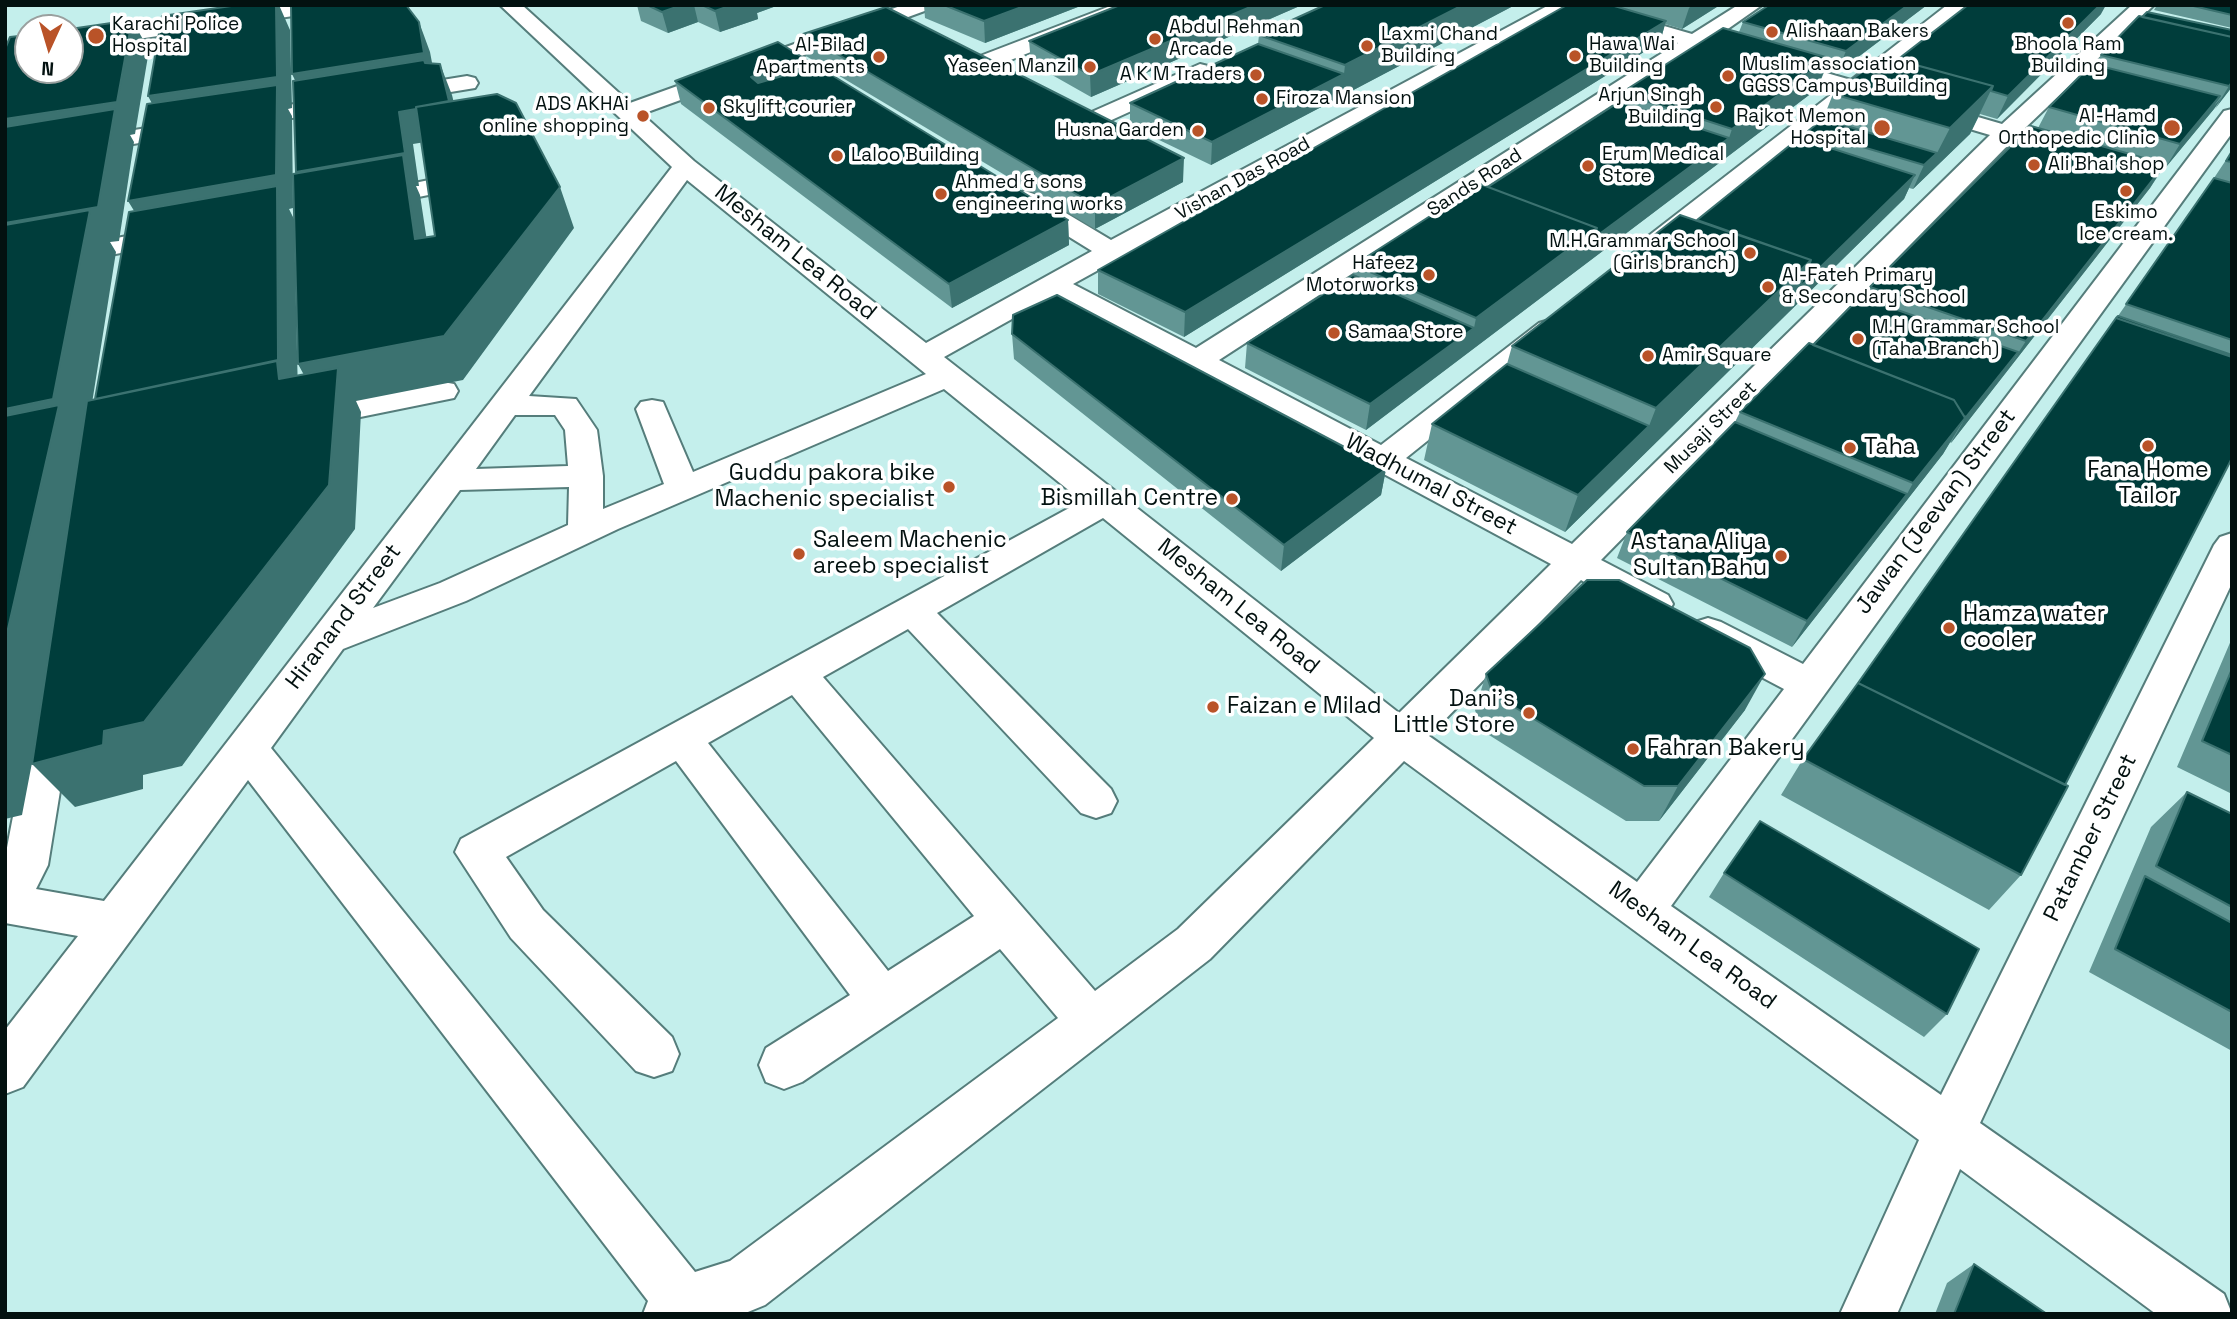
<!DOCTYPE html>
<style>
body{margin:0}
#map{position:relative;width:2237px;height:1319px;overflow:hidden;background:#c4efec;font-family:"Space Grotesk",sans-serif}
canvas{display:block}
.frame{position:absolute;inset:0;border:7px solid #031110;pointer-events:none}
.north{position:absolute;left:14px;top:14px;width:70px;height:70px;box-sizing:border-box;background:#fff;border:2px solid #9aa09f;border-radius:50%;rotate:184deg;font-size:19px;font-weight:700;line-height:28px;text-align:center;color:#031110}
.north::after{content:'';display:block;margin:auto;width:24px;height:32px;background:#b95328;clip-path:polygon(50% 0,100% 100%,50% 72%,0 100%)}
</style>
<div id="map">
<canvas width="2237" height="1319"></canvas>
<div class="frame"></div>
<div class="north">N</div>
</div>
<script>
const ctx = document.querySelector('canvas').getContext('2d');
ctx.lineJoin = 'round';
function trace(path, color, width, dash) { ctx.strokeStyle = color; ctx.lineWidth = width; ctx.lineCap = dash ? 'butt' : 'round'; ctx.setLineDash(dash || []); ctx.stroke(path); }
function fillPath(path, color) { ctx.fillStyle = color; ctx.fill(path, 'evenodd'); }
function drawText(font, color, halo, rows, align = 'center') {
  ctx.font = font + ' "Space Grotesk",sans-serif'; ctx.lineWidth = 7; ctx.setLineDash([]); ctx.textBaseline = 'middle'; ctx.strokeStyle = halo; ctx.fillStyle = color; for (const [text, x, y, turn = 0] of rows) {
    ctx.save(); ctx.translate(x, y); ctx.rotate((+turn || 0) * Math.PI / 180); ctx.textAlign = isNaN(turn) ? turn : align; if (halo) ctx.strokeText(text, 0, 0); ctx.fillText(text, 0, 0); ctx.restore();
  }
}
const minor = new Path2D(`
 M284 5H337L327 11 70 49V37Z
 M500 5H522L630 103 903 5H933L930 9 642 114 694 161 926 343 1092 251 1016 204 1012 199 1016 194 1025 191 1034 194 1111 240 1549 5H1575L1572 9 1073 284 1196 348 1678 43 1605 21 1602 17 1605 13 1612 11 1692 34 1738 5H1762L1712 40 1851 80 1947 5H1970L1871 86 2002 124 2132 5H2154L2023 130 2036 134 2040 139 2036 144 2028 146 2011 142 1601 560 1668 595 1673 604 1668 613C1639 622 1606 594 1581 580L1429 736 1637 882 1784 689 1695 642 1689 632 1695 622 1708 618 1721 622 1803 664 2224 111 2232 109V133L1671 906 1941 1095 2214 545 2220 537 2232 533V583L1980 1123 2224 1294 2232 1314H2156L1960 1169 1897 1314H1840L1919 1140 1404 761 1210 959 765 1305 743 1314H643L648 1301 248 780 23 1087 5 1094V1030L78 936 5 923V858L31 723 37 712 51 708 65 712 71 723 48 865 36 889 104 901 672 167ZM1698 49 1837 90 1638 244 1635 250 1638 256 1648 258 1658 256 1858 96 1990 135 1572 544 1406 458 1559 335 1564 329 1559 323 1549 320 1539 323 1381 445 1219 360ZM687 180 926 374 693 472 663 402 652 400 641 402 636 409 664 484 603 509V476L597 430 576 399 529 396ZM1053 296 1551 564 1399 713 944 357ZM944 389 1082 501 461 839 455 852 511 938 636 1071 654 1077 672 1071 679 1054 672 1037 543 910 506 857 676 761 850 995 766 1048 759 1065 766 1082 784 1089 802 1082 1000 949 1058 1018 730 1261 695 1272 271 748 343 649 466 601 618 529ZM515 415H555L565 430 568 466 476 469ZM569 487 568 525 440 583 373 608 460 490ZM1103 518 1374 738 1178 929 1095 991 823 677 908 629 1081 813 1096 818 1111 813 1117 801 1111 789 937 613ZM792 695 974 916 888 971 708 743Z
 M1113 5H1142L1139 9 983 71H967L964 66 967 61Z
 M1200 64 1208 66 1211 71 1208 76 1094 128H1078L1074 123 1078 118Z
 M467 76 475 78 478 83 475 88 5 165V151Z
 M429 180 438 183 442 188 438 193 365 208 356 205 352 200 356 195Z
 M175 227 184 229 188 235 184 241 5 275V259Z
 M443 382 454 384 458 391 454 398 311 427 300 424 295 417 300 407 318 406Z`);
const wall = new Path2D(`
 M637 5H779L757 13 758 19 720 32 698 22 668 33 641 21Z
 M924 5H1083L985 43 925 18Z
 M1120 5H1302L1091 97 1031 63 1029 41Z
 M1515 5 1211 165 1130 126V103L1258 44 1259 35Z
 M1567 5H1720L1682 29 1665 24 1660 42 1184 337 1098 294V270Z
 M1927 5 1837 73 1825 70 1817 89 1366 430 1245 368 1247 343 1353 275 1354 265 1488 187 1619 102 1621 93 1739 32 1743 22Z
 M2157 5H2232V28L2154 10Z
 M2101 14 1997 119 1980 114 1970 134 1913 189 1909 188 1904 199 1565 532 1424 460 1432 424 1507 364 1512 346 1697 220 1805 140 1808 131 1823 119 1833 94 1897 60Z
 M2232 30V87L2166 167H2164L2150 188 1951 443 1950 442 1943 454 1792 647 1617 558 1627 532 1735 422 1740 412 1865 298 1870 287 2038 128 2049 107 2096 65 2101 55Z
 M803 34 1183 182 1095 229 806 56Z
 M807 60 808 68 1068 220 1069 245 952 308 681 104 675 81Z
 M2232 151V458L2065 785 2021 875 1989 910 1781 795 1803 759 1858 683 2118 316 2214 178Z
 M1012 334 1386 469 1381 495 1281 571 1014 359Z
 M2232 638V794L2177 767Z
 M1486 674 1745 710 1659 821H1626L1481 730 1475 710Z
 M2187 792 2232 814V1051L2089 972 2151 827Z
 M1724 873 1947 1014 1924 1037 1709 897Z
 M1974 1264 2047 1314H1935L1947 1283Z`);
const shadedWall = new Path2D(`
 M276 5H279L290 30 292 108 288 109 292 116 293 208 289 209 294 219 298 396 302 405 149 235 128 201 165 128 148 96Z
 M682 5H694L698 22 668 33 662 12Z
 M732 5H779L757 13 758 19 720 32 715 11Z
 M1027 5H1083L985 43 984 21Z
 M1255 5H1302L1091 97 1090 75Z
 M1463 5H1515L1211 165 1212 142 1344 74 1345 65Z
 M1692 5H1720L1682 29 1689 8Z
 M1908 5H1927L1837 73 1846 51Z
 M2100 5H2106L2101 14 1997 119 2008 96Z
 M132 20 149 50 135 134 130 135 134 142 119 241 110 242 116 252 86 441 92 449 22 815 5 819V119Z
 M1666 21 1660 42 1184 337 1185 312Z
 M419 22 430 52 436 84 307 105 292 74Z
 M1829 58 1817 89 1366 430 1370 404 1474 328 1476 318 1597 228 1729 138 1732 129Z
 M807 60 811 82 756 99 751 77Z
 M440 64 452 95 462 136 413 144 419 186H416L420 195 433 281 313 205 296 172Z
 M2232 82V87L2215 109 2229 86Z
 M1993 86 1970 134 1913 189 1924 165 1937 153 1950 128Z
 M2220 96 2214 106 2222 97 2214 109 2166 167 2180 144Z
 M1184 158 1183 182 1095 229V205Z
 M2165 164 2150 188 1951 443 1966 417 2018 352 2011 364 2026 341Z
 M1915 175 1904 199 1565 532 1578 495 1649 426 1656 408 1811 260Z
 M560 187 574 228 463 380 356 401 361 412 355 529 182 766 143 775V789L75 807 32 764 104 731 322 408 298 364Z
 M1068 220 1069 245 952 308 949 284Z
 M1965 418 1943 454 1792 647 1807 621 1907 494 1913 483Z
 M1386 469 1381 495 1281 571 1284 545Z
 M1765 674 1745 710 1659 821 1678 786Z`);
const building = new Path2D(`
 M238 5H276L277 77 148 96 162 16Z
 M291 5H406L419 22 424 53 292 74Z
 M647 5H682L662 12Z
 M702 5H732L715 11Z
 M944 5H1027L984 21Z
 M1120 5H1255L1090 75 1029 41Z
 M1325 5H1463L1345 65 1259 35Z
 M1567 5H1611L1666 21 1185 312 1098 270Z
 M1769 5H1908L1846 51 1743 22Z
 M1968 5H2100L2008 96 1991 91 1993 86 1897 60Z
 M2189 5H2232V15Z
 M886 7 1184 158 1095 205 803 34Z
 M2147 12 2232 30V37L2142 17Z
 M2139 16 2232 37V82L2229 86 2101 55Z
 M132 20 117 102 5 119V49L10 37 28 35V70H70V29Z
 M1723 28 1829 58 1732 129 1621 93Z
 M778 42 807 60 751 77 758 83 817 66 1068 220 949 284 675 81Z
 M1258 44 1344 74 1212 142 1130 103Z
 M1883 56 1993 86 1950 128 1833 94Z
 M424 60 425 63 440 64 449 101 416 107V109L399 112 405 153 296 172 293 81Z
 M2092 64 2220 96 2180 144 2049 107Z
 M277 85 276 175 128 201 147 104Z
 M497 94 516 103 560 187 444 336 298 364 293 174 403 155 415 239 435 236 416 107Z
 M1619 102 1729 138 1594 238 1597 228 1488 187Z
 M115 109 98 207 5 223V127Z
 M1823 119 1937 153 1924 165 1808 131Z
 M2031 126 2165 164 2026 341 1870 287Z
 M1799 138 1915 175 1799 288 1811 260 1697 220Z
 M2232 151V162L2226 161Z
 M2214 178 2232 183V340L2126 304Z
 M1480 184 1597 228 1476 318 1354 265Z
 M277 186 278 360 95 399 129 212Z
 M90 210 53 399 5 409V225Z
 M1680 215 1811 260 1656 408 1512 346Z
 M1353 275 1474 328 1370 404 1247 343Z
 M1057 295 1386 469 1284 545 1012 334 1013 315Z
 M1860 297 2018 352 1966 417 1964 416 1954 400 1813 345Z
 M2118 316 2232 355V357L2116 318Z
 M2116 318 2232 357V458L2065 785 1858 683Z
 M1809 343 1954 400 1965 418 1913 483 1740 412Z
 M277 361 279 379 338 368 329 485 144 722 104 731 103 745 32 764 87 401Z
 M1507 364 1649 426 1578 495 1432 424Z
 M59 405 5 642V416Z
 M1735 422 1907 494 1807 621 1627 532Z
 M1587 580H1619L1750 648 1765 674 1678 786H1644L1493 694 1486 674Z
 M2232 669V755L2202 741Z
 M1858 683 2068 786 2021 875 1803 759Z
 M2187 792 2232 814V907L2156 866Z
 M1760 821 1979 949 1947 1014 1724 873Z
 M2145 876 2232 923V1012L2115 949Z
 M1974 1264 2047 1314H1954Z`);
const markers = [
 [2068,23,7,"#b95328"],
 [1772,32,7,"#b95328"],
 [96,36,9,"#b95328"],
 [1155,39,7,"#b95328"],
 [1367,46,7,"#b95328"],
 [1575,56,7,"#b95328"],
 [879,57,7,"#b95328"],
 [1090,67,7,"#b95328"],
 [1256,75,7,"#b95328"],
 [1728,76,7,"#b95328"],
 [1262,99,7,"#b95328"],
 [1716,107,7,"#b95328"],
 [709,108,7,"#b95328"],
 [643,116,7,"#b95328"],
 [1882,128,9,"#b95328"],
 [2172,128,9,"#b95328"],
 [1198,131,7,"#b95328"],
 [837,156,7,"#b95328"],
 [2034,165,7,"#b95328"],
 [1588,166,7,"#b95328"],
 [2126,191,7,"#b95328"],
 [941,194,7,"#b95328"],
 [1750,253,7,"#b95328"],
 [1429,275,7,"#b95328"],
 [1768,287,7,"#b95328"],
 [1334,333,7,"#b95328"],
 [1858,339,7,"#b95328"],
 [1648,356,7,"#b95328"],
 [2148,446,7,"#b95328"],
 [1850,448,7,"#b95328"],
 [949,487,7,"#b95328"],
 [1232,499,7,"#b95328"],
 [799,554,7,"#b95328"],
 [1781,556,7,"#b95328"],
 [1949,628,7,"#b95328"],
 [1213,707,7,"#b95328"],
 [1529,713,7,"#b95328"],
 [1633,749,7,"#b95328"]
];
const farPoinames = [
 ["Karachi Police",112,25],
 ["Hospital",112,47],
 ["Abdul Rehman",1169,28],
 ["Arcade",1169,50],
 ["Alishaan Bakers",1786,32],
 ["Laxmi Chand",1381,35],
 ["Building",1381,57],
 ["Hawa Wai",1589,45],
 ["Building",1589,67],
 ["Bhoola Ram",2068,45,"center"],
 ["Building",2068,67,"center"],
 ["Al-Bilad",865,46,"right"],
 ["Apartments",865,68,"right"],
 ["Muslim association",1742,65],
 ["GGSS Campus Building",1742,87],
 ["Yaseen Manzil",1076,67,"right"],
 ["A K M Traders",1242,75,"right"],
 ["Arjun Singh",1702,96,"right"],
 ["Building",1702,118,"right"],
 ["Firoza Mansion",1276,99],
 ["ADS AKHAi",629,105,"right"],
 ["online shopping",629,127,"right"],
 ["Skylift courier",723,108],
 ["Rajkot Memon",1866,117,"right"],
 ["Hospital",1866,139,"right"],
 ["Al-Hamd",2156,117,"right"],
 ["Orthopedic Clinic",2156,139,"right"],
 ["Husna Garden",1184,131,"right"],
 ["Erum Medical",1602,155],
 ["Store",1602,177],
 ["Laloo Building",851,156],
 ["Ali Bhai shop",2048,165],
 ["Ahmed & sons",955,183],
 ["engineering works",955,205],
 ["Eskimo",2126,213,"center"],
 ["Ice cream.",2126,235,"center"],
 ["M.H.Grammar School",1736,242,"right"],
 ["(Girls branch)",1736,264,"right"],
 ["Hafeez",1415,264,"right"],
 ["Motorworks",1415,286,"right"],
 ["Al-Fateh Primary",1782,276],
 ["& Secondary School",1782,298],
 ["M.H Grammar School",1872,328],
 ["(Taha Branch)",1872,350],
 ["Samaa Store",1348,333],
 ["Amir Square",1662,356]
];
const farStreetnames = [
 ["Vishan Das Road",1243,179,-29],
 ["Sands Road",1475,183,-33],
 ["Musaji Street",1711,428,-45]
];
const streetNames = [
 ["Mesham Lea Road",795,253,39],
 ["Wadhumal Street",1431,485,28],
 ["Jawan (Jeevan) Street",1936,512,-53],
 ["Mesham Lea Road",1238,607,39],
 ["Hiranand Street",344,617,-53],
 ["Patamber Street",2091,838,-64],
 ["Mesham Lea Road",1692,946,36]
];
const poiNames = [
 ["Taha",1864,448],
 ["Fana Home",2148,471,"center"],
 ["Tailor",2148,497,"center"],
 ["Guddu pakora bike",935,474,"right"],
 ["Machenic specialist",935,500,"right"],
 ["Bismillah Centre",1218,499,"right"],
 ["Saleem Machenic",813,541],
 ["areeb specialist",813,567],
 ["Astana Aliya",1767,543,"right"],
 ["Sultan Bahu",1767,569,"right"],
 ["Hamza water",1963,615],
 ["cooler",1963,641],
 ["Dani's",1515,700,"right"],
 ["Little Store",1515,726,"right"],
 ["Faizan e Milad",1227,707],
 ["Fahran Bakery",1647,749]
];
trace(minor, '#557d7b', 4);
fillPath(minor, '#fff');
fillPath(wall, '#629694');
fillPath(shadedWall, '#3b7270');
fillPath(building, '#003d3b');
trace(building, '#3b7270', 2);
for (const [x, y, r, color] of markers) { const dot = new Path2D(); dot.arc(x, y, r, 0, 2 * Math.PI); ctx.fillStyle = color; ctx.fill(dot); trace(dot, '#fff', 2.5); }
drawText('19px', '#031110', '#fff', farPoinames, 'left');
drawText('19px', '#031110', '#fff', farStreetnames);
drawText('23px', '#031110', '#fff', streetNames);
drawText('23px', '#031110', '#fff', poiNames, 'left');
</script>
